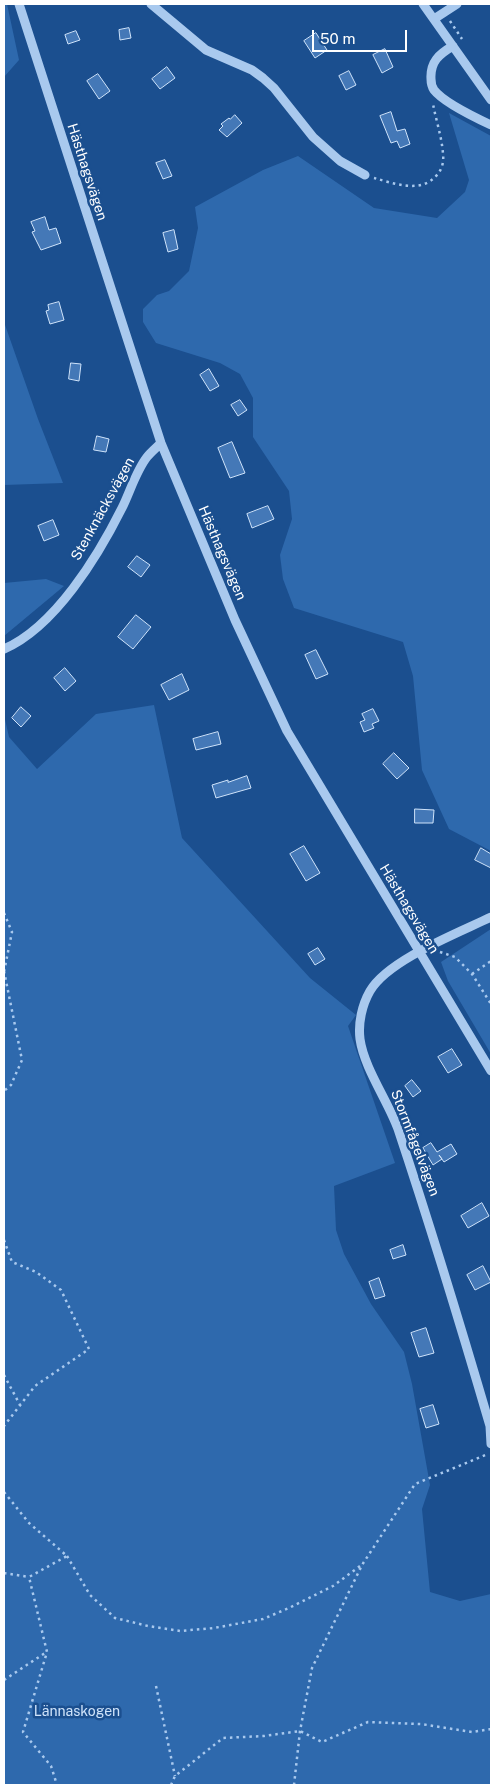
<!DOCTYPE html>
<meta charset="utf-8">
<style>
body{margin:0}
#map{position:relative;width:495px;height:1789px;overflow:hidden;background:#1b4f8f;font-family:"Public Sans",sans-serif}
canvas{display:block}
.frame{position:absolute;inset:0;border:5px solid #fff;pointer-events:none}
.scale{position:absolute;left:312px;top:30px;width:95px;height:22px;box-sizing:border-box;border:2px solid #fff;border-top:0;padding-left:6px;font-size:15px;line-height:18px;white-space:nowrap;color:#fff;-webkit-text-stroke:4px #1b4f8f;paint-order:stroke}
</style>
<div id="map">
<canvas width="495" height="1789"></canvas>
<div class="frame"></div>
<div class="scale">50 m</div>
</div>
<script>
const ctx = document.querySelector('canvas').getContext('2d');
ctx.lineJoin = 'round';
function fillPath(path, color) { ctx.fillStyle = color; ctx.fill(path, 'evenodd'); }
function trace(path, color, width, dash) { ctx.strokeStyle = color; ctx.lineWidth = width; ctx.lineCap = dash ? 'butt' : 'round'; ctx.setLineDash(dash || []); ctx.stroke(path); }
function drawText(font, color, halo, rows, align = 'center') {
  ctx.font = font + ' "Public Sans",sans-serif'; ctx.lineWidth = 5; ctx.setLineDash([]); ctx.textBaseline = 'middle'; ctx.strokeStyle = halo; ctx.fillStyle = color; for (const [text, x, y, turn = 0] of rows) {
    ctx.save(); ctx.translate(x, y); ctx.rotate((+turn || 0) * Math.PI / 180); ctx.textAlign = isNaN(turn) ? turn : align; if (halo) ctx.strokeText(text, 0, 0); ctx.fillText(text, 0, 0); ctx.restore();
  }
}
const green = new Path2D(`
 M4 4H7L19 60 4 77Z
 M449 113 491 136V851L449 829 422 770 413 676 403 642 294 608 283 579 280 555 292 519 289 491 253 437V398L240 374 220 363 156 343 143 322V309L157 295 169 291 189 271 198 228 195 207 263 170 298 156 374 208 437 218 465 192 469 180Z
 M4 322 38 419 63 483 4 485Z
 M46 579 64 586 4 636V583Z
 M154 705 182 838 310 978 356 1015 348 1026 395 1163 334 1186 336 1230 344 1254 371 1304 404 1352 412 1384 430 1485 422 1509 430 1592 460 1601 491 1594V1785H4V715L9 737 37 769 96 714Z
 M491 929V1054L448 981 441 962Z`);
const building = new Path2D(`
 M129 28 131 38 120 40 119 30Z
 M76 31 80 40 68 44 65 35Z
 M316 33 327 50 315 58 304 41Z
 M385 49 393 67 382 73 373 55Z
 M167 67 175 78 160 89 152 79Z
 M349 71 356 85 346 90 339 76Z
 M98 74 110 91 99 99 87 81Z
 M391 112 397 131 405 129 410 144 400 148 397 141 391 143 380 116Z
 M235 115 242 123 227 137 219 130 223 126 221 124 229 118 230 119Z
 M165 160 172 176 163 179 156 163Z
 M45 217 49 230 56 228 61 243 41 250 32 232 35 231 31 222Z
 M174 230 178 249 168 252 163 233Z
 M59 302 64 320 50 324 46 311 49 310 48 305Z
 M71 363 81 364 79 381 69 379Z
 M209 369 219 386 210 391 200 375Z
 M240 400 247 410 238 416 231 405Z
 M97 436 109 439 106 452 94 450Z
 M232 442 245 473 230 478 218 448Z
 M268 506 274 519 252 528 247 514Z
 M53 520 59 535 44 541 38 526Z
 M137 556 150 565 141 577 128 567Z
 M136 615 151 627 133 649 118 637Z
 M316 650 328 674 316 679 305 655Z
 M65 668 76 681 65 691 54 678Z
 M182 674 189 690 169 700 161 685Z
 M21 707 31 716 21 727 12 718Z
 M373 709 379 721 372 724 374 728 364 732 360 722 365 720 362 714Z
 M218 732 221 744 196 750 193 739Z
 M394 753 409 768 397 779 383 764Z
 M247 776 251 788 216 798 212 785 228 780V782Z
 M415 809 434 810 433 823H415Z
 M304 846 320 873 306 881 290 854Z
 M481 848 491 854V868L475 860Z
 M318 948 325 959 315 965 308 954Z
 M452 1049 462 1065 448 1073 438 1057Z
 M412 1080 421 1091 413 1097 405 1086Z
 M431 1143 437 1152 451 1144 457 1154 444 1162 439 1155 442 1159 433 1165 423 1148Z
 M482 1203 489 1216 468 1228 461 1216Z
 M403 1245 406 1255 393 1259 390 1250Z
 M483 1266 491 1282 475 1290 467 1275Z
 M379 1278 385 1296 375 1299 369 1282Z
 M426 1328 434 1353 419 1357 411 1333Z
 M433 1405 439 1424 426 1428 420 1409Z`);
const path = new Path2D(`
 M450 21 462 39
 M374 178C393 183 420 194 436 176 442 170 444 162 443 154 442 138 436 120 433 104
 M4 913 12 932 4 972
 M440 952 455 957 472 974 491 1004
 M4 971 22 1060 11 1085 4 1091
 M472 974 491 961
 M4 1240 12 1262 36 1272 61 1290 89 1349 35 1386 4 1426
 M4 1375 20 1405
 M4 1492 29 1523 67 1556 29 1577 47 1652 23 1732 51 1766 57 1785
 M67 1556 90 1595 115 1618 148 1626 180 1631 214 1628 263 1619 289 1608 333 1586 360 1566
 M4 1573 29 1577
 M4 1680 45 1653
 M156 1686 175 1776
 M171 1785 175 1776 223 1738 264 1736 300 1731 322 1742 368 1722 421 1724 472 1732 491 1729
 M294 1785 300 1731 312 1668 362 1565 415 1484 488 1454`);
const minor = new Path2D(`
 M19 4 161 443 235 620 287 731 491 1071
 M151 4 206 50 252 70 263 78 274 88 313 137 340 161 365 175
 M423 4 491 100
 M434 19 457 4
 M453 46C439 54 430 62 431 79 431 83 432 87 434 90 444 103 476 118 491 125
 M4 649C55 627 98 556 122 508 130 492 136 471 147 457 151 452 156 448 161 443
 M491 917C458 933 388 960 370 991 362 1005 358 1023 360 1039 364 1068 388 1101 398 1129 431 1228 461 1327 490 1426L491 1444`);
const streetNames = [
 ["Hästhagsvägen",87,172,72],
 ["Stenknäcksvägen",103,509,-61],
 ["Hästhagsvägen",222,553,67],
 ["Hästhagsvägen",409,909,59],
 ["Stormfågelvägen",415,1143,69]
];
const parkNames = [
 ["Lännaskogen",77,1712]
];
fillPath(green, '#2e69ad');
fillPath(building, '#4478b7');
trace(building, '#cfe3fa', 1);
trace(path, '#a9c9ee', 2.5, [2.5, 4]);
trace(minor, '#a9c9ee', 9);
drawText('14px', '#fff', '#1b4f8f', streetNames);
drawText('14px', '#cfe3fa', '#1b4f8f', parkNames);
</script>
